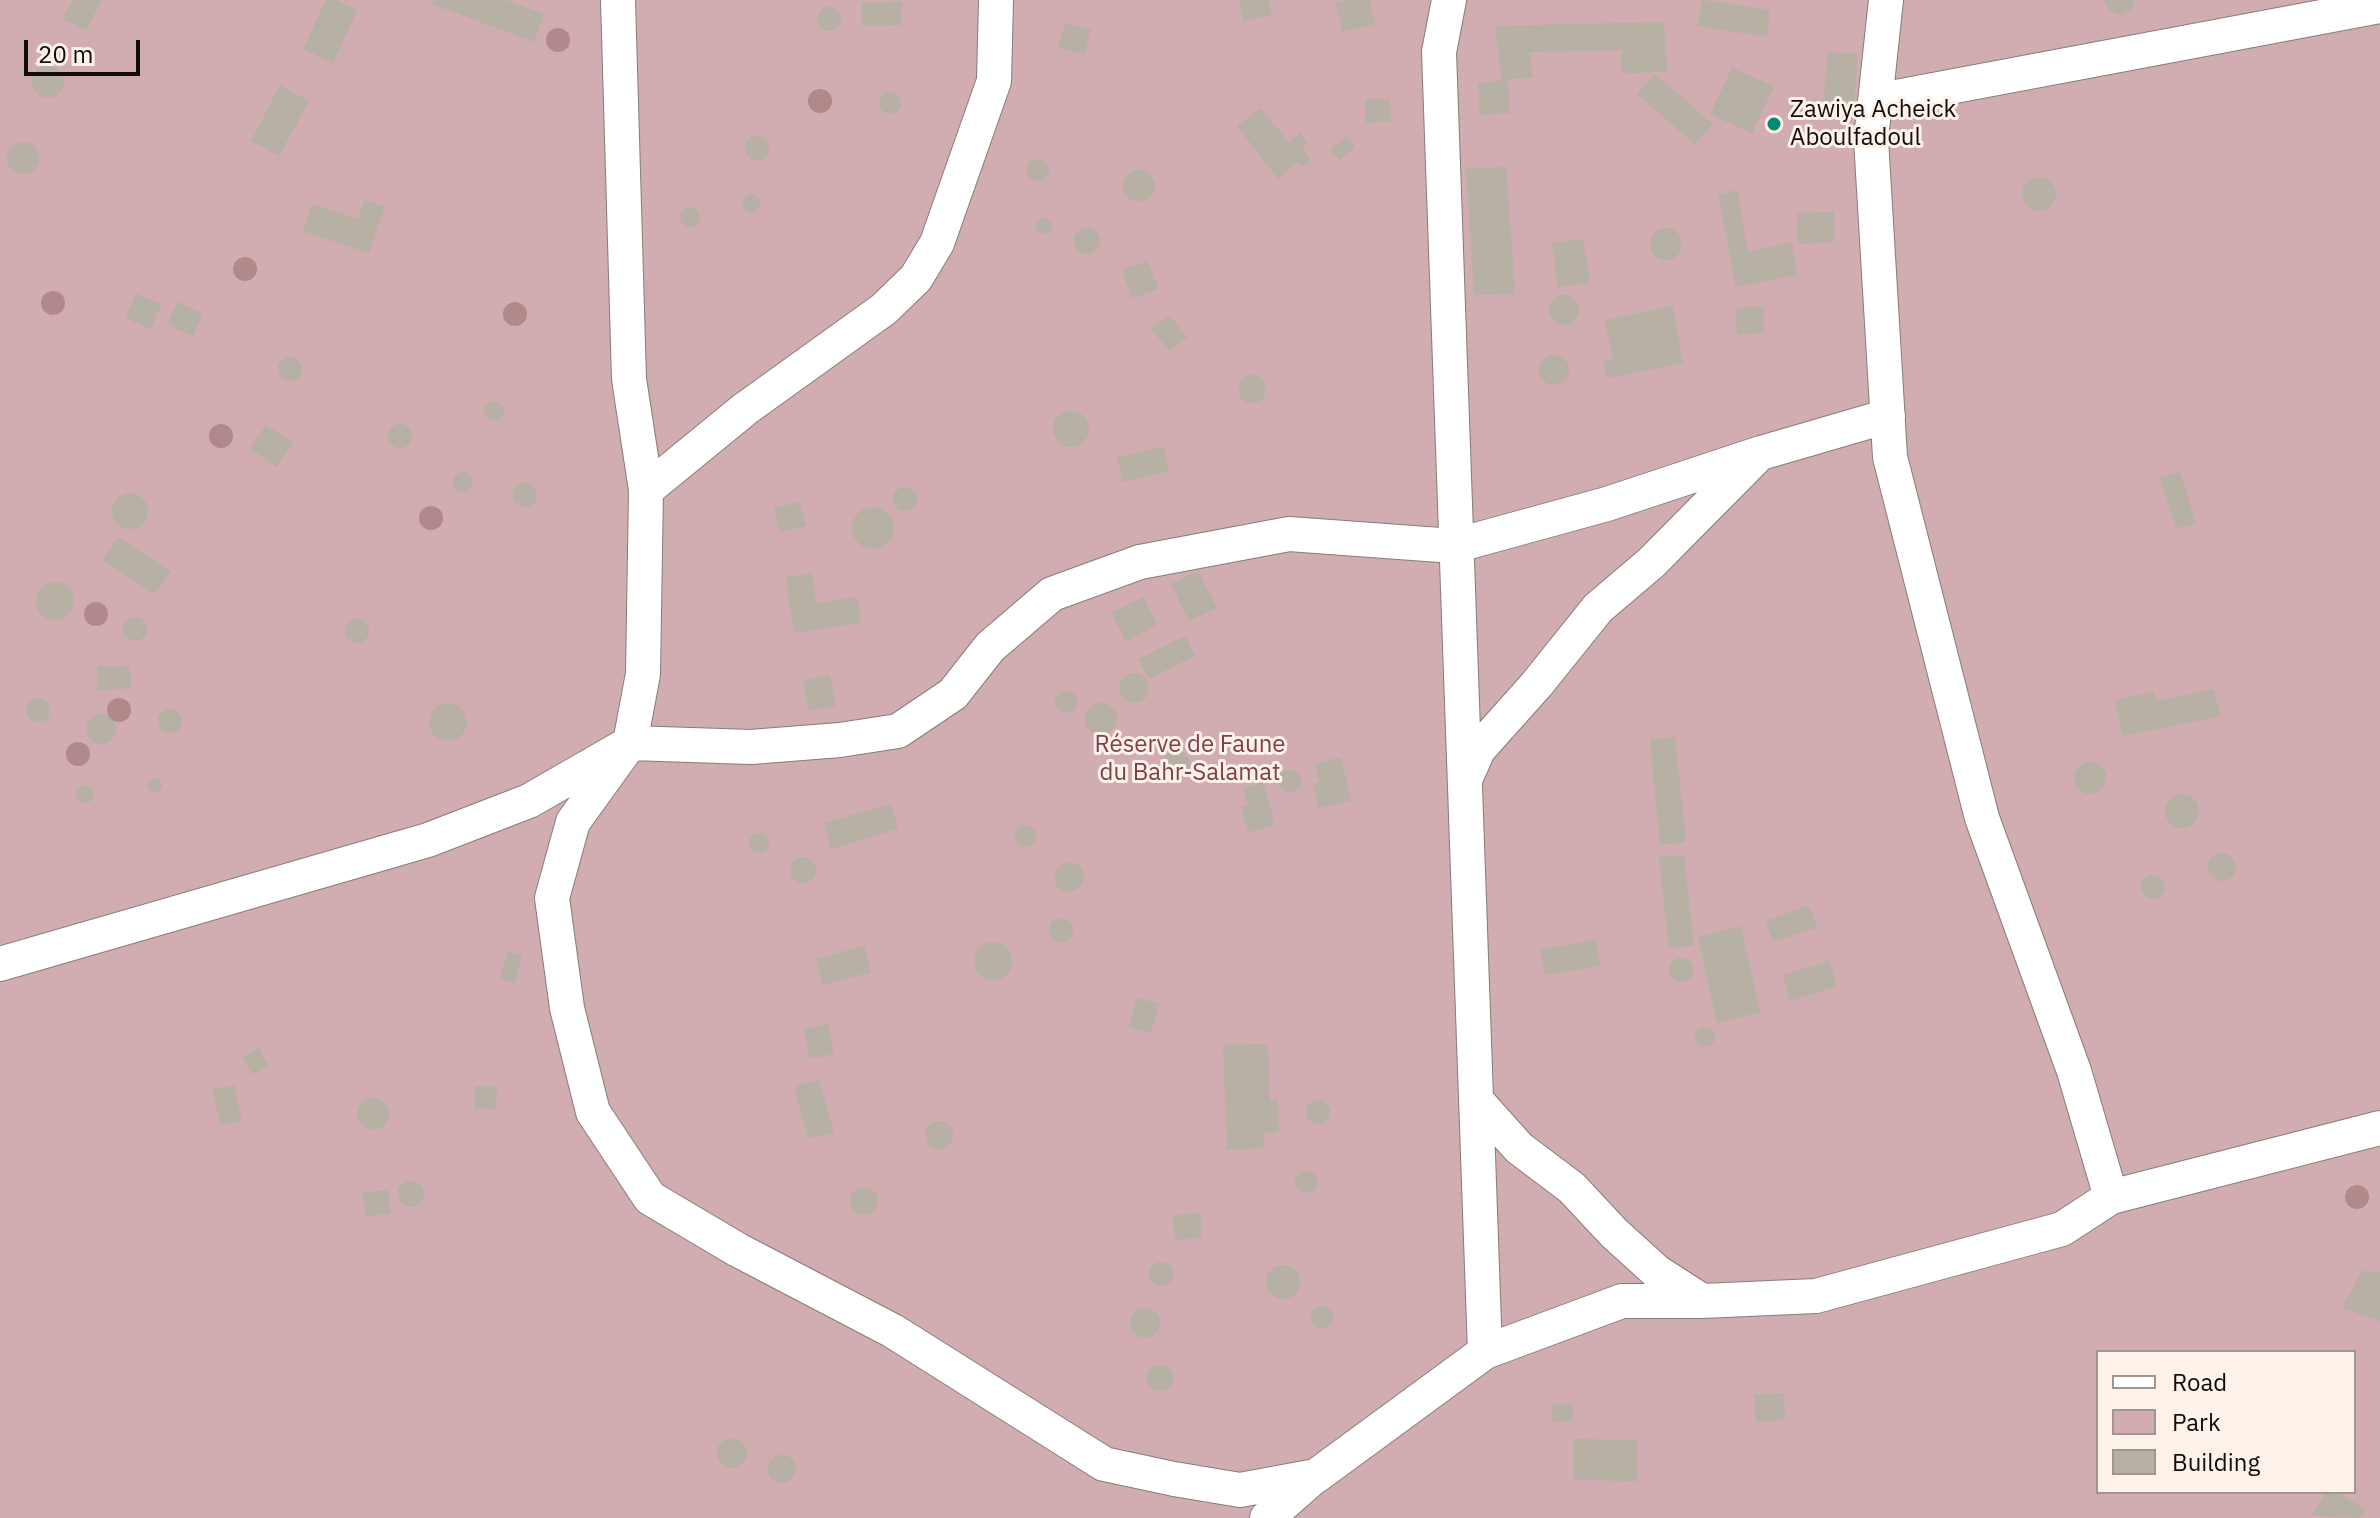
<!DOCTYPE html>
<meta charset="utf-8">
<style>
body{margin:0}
#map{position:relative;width:2380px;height:1518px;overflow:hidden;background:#f0e4dc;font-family:"IBM Plex Sans",sans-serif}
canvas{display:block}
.legend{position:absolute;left:2096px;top:1350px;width:260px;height:144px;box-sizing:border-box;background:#fdf2e9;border:2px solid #9f9690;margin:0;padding:10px 14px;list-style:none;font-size:24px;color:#110d0b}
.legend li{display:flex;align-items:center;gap:16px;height:40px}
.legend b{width:40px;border:2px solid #9f9690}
.scale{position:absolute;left:24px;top:40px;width:116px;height:36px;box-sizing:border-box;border:4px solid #110d0b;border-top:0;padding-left:10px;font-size:24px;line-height:28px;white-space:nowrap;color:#110d0b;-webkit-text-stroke:6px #fdf2e9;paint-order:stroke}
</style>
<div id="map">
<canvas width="2380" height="1518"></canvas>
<ul class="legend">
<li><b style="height:10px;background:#fff"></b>Road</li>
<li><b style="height:22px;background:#d1acb0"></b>Park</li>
<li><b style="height:22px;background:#b6b0a5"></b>Building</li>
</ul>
<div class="scale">20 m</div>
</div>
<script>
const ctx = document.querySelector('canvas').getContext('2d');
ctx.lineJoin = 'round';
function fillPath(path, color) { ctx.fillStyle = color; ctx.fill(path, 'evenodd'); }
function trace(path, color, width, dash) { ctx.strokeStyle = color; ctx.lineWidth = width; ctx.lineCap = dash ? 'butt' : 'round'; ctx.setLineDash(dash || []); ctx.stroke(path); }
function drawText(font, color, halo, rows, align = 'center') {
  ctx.font = font + ' "IBM Plex Sans",sans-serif'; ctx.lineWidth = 6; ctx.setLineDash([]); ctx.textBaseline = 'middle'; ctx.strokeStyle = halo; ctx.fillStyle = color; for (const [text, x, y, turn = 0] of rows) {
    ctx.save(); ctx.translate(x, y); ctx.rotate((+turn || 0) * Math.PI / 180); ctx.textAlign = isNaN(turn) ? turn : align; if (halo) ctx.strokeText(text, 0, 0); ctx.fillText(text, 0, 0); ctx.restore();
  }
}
const green = new Path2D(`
 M0 0H2380V1518H0ZM2098 1352H2354V1492H2098Z`);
const building = new Path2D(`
 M72 0H101L87 30 63 19Z
 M326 0H336L357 10 333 63 303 49Z
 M433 0H506L544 14 534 42 432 4Z
 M1239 0H1268L1272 15 1243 21Z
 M1347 0H1369L1375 24 1343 32 1335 3Z
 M1702 0 1770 10 1767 37 1697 26Z
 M2104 0H2135L2132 9 2121 15 2108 10Z
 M902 2V25L862 26V3Z
 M817 19a12 12 0 1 1 24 0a12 12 0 1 1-24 0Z
 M1664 22 1667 71 1622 74 1621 50 1529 52 1533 78 1508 79 1510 113 1479 115 1478 84 1502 80 1495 26Z
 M1066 23 1091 30 1084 55 1058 47Z
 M1828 52 1858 54 1854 108 1823 106Z
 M32 82a16 16 0 1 1 32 0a16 16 0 1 1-32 0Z
 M1732 68 1774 86 1752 133 1710 114Z
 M1655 74 1713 124 1695 144 1637 94Z
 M280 85 309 101 279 156 251 141Z
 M879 103a11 11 0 1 1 22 0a11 11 0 1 1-22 0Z
 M1365 99H1390L1391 121 1366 123Z
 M1260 108 1289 142 1300 133 1307 142 1302 148 1310 160 1302 167 1298 162 1278 179 1237 126Z
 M745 148a12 12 0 1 1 24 0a12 12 0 1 1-24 0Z
 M1346 136 1355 147 1340 160 1330 150Z
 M7 158a16 16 0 1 1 32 0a16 16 0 1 1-32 0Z
 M1027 170a11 11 0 1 1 22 0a11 11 0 1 1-22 0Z
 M1506 167 1515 294 1474 295 1466 169Z
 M1123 186a16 16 0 1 1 32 0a16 16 0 1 1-32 0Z
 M2022 194a17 17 0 1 1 34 0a17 17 0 1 1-34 0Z
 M1737 190 1748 252 1792 242 1797 275 1736 287 1718 195Z
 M742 203a9 9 0 1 1 18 0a9 9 0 1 1-18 0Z
 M365 200 385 207 369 253 303 231 312 204 358 219Z
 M680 217a10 10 0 1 1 20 0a10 10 0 1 1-20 0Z
 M1834 212V242L1798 244 1797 213Z
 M1036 226a8 8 0 1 1 16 0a8 8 0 1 1-16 0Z
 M1650 244a16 16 0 1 1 32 0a16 16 0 1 1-32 0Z
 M1074 241a13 13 0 1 1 26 0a13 13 0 1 1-26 0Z
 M1583 239 1590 283 1558 287 1552 243Z
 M1148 261 1159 289 1132 298 1122 270Z
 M136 294 161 304 151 329 125 318Z
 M1549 310a15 15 0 1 1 30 0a15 15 0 1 1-30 0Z
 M177 302 203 313 193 336 167 325Z
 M1673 306 1683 363 1607 378 1603 361 1613 359 1605 320Z
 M1763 306 1764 332 1737 335 1735 308Z
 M1169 315 1187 337 1170 351 1151 329Z
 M1539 370a15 15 0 1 1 30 0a15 15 0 1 1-30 0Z
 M278 369a12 12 0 1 1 24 0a12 12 0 1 1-24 0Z
 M1238 389a14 14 0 1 1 28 0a14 14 0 1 1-28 0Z
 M484 411a10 10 0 1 1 20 0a10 10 0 1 1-20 0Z
 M1053 429a18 18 0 1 1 36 0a18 18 0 1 1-36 0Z
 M388 436a12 12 0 1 1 24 0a12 12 0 1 1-24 0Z
 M266 425 293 443 277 467 250 449Z
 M1164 447 1169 471 1123 482 1117 457Z
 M453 482a10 10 0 1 1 20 0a10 10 0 1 1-20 0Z
 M2180 472 2196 524 2176 528 2160 478Z
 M513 495a12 12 0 1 1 24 0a12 12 0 1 1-24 0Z
 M893 499a12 12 0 1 1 24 0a12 12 0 1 1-24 0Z
 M112 511a18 18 0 1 1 36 0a18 18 0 1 1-36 0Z
 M800 502 806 526 780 532 774 508Z
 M852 528a21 21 0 1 1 42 0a21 21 0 1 1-42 0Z
 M118 537 171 571 155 594 102 560Z
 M1198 571 1217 608 1189 621 1171 584Z
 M812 573 816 603 857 597 861 623 794 633 786 577Z
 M36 601a19 19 0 1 1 38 0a19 19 0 1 1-38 0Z
 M1143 597 1157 625 1126 642 1111 613Z
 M123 629a12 12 0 1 1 24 0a12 12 0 1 1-24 0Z
 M345 631a12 12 0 1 1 24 0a12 12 0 1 1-24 0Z
 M1185 636 1195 656 1149 679 1138 659Z
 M130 666 131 688 98 691 97 667Z
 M1119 688a15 15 0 1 1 30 0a15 15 0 1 1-30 0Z
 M830 675 835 706 808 711 803 680Z
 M2214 689 2220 716 2122 736 2115 700 2154 691 2156 701Z
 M1055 702a11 11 0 1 1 22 0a11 11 0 1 1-22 0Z
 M26 710a12 12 0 1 1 24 0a12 12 0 1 1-24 0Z
 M429 722a19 19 0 1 1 38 0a19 19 0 1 1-38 0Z
 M1085 719a16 16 0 1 1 32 0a16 16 0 1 1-32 0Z
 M158 721a12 12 0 1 1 24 0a12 12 0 1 1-24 0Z
 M86 729a15 15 0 1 1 30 0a15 15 0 1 1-30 0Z
 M1675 737 1686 842 1660 845 1650 740Z
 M1162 765a14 14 0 1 1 28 0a14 14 0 1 1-28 0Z
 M1341 757 1351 801 1319 808 1313 784 1320 782 1315 764Z
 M2074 778a16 16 0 1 1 32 0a16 16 0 1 1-32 0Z
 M1279 781a11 11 0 1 1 22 0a11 11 0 1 1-22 0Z
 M148 785a7 7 0 1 1 14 0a7 7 0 1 1-14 0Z
 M1263 782 1275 825 1248 832 1241 807 1248 805 1244 788Z
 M76 794a9 9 0 1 1 18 0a9 9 0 1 1-18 0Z
 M2165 811a17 17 0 1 1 34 0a17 17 0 1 1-34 0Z
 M891 804 898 829 831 849 824 823Z
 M1014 836a11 11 0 1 1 22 0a11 11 0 1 1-22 0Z
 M749 843a10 10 0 1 1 20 0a10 10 0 1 1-20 0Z
 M2208 867a14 14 0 1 1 28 0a14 14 0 1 1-28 0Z
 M1684 855 1694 946 1669 948 1659 857Z
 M790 870a13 13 0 1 1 26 0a13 13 0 1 1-26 0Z
 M1054 877a15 15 0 1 1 30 0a15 15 0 1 1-30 0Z
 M2141 887a12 12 0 1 1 24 0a12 12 0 1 1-24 0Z
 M1809 905 1817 928 1773 942 1765 921Z
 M1049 930a12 12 0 1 1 24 0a12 12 0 1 1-24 0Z
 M1741 926 1760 1012 1717 1023 1698 937Z
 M1596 939 1600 966 1544 975 1540 950Z
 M974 961a19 19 0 1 1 38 0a19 19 0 1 1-38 0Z
 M864 946 871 972 823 985 816 959Z
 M508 951 522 955 515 983 500 979Z
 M1669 970a12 12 0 1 1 24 0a12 12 0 1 1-24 0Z
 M1829 961 1837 986 1790 1001 1783 975Z
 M1137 998 1159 1004 1151 1033 1129 1027Z
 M828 1024 834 1054 810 1059 804 1029Z
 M1695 1037a10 10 0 1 1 20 0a10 10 0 1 1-20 0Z
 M1268 1044 1270 1100 1278 1099 1279 1132 1263 1133 1264 1148 1227 1150 1223 1045Z
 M259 1048 268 1066 252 1075 243 1057Z
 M819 1080 834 1132 808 1139 794 1086Z
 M234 1085 242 1121 221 1125 212 1090Z
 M475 1086H497L496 1109 474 1108Z
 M357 1114a16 16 0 1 1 32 0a16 16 0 1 1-32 0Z
 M1306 1112a12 12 0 1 1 24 0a12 12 0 1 1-24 0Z
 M925 1135a14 14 0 1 1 28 0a14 14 0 1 1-28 0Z
 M1295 1182a11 11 0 1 1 22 0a11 11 0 1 1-22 0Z
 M398 1194a13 13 0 1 1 26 0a13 13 0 1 1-26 0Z
 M850 1201a14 14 0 1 1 28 0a14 14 0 1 1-28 0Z
 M388 1190 391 1213 366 1216 362 1193Z
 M1200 1213 1202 1238 1175 1240 1173 1215Z
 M1149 1274a12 12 0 1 1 24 0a12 12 0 1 1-24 0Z
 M1266 1282a17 17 0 1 1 34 0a17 17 0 1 1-34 0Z
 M2362 1271 2380 1272V1321L2342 1308Z
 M1311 1317a11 11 0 1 1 22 0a11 11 0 1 1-22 0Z
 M1130 1323a15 15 0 1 1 30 0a15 15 0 1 1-30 0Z
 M1147 1378a13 13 0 1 1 26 0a13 13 0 1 1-26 0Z
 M1784 1393 1785 1420 1756 1422 1754 1395Z
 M1572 1403 1573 1421 1553 1422 1552 1405Z
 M717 1453a15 15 0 1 1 30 0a15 15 0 1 1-30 0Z
 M1574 1439 1638 1440V1481L1574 1480Z
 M768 1469a14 14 0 1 1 28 0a14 14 0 1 1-28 0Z
 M2326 1492H2336L2365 1509 2359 1518 2312 1516Z`);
const minor = new Path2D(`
 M618 0 629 379 646 490 643 674 630 743 573 822 552 898 567 1008 593 1112 650 1198 738 1250 893 1331 1104 1464 1174 1479 1240 1490 1316 1476 1485 1352 1622 1301H1702
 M1449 0 1439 52 1485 1352
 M1886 0 1871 139 1890 457 1982 818 2074 1071 2111 1197 2380 1128
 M1875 101 2380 6
 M646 490 745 409 884 309 916 278 937 243 994 81 996 0
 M1465 780 1478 750 1537 684 1598 608 1651 563 1755 458
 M0 964 428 840 529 801 630 743 751 747 840 740 898 731 953 694 990 647 1052 594 1140 562 1289 534 1454 546 1607 504 1761 453 1888 416
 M1476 1100 1519 1148 1572 1188 1614 1233 1657 1272 1702 1301 1816 1296 2062 1229 2111 1197
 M1267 1518 1315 1476`);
const trees = [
 [558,40],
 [820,101],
 [245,269],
 [53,303],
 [515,314],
 [221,436],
 [431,518],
 [96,614],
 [119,710],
 [78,754],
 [2357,1197]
];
const markers = [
 [1774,124,8,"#008a72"]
];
const poiNames = [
 ["Zawiya Acheick",1790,110],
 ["Aboulfadoul",1790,138]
];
const parkNames = [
 ["Réserve de Faune",1190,745],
 ["du Bahr-Salamat",1190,773]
];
fillPath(green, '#d1acb0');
fillPath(building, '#b6b0a5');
trace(minor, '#877d76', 36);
trace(minor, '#fff', 34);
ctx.fillStyle = '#b2898b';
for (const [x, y] of trees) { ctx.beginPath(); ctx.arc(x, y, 12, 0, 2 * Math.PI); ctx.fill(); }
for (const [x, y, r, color] of markers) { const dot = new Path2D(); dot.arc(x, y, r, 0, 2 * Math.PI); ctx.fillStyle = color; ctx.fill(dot); trace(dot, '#fdf2e9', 3); }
drawText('24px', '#110d0b', '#fdf2e9', poiNames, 'left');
drawText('24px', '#803e49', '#fdf2e9', parkNames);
</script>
